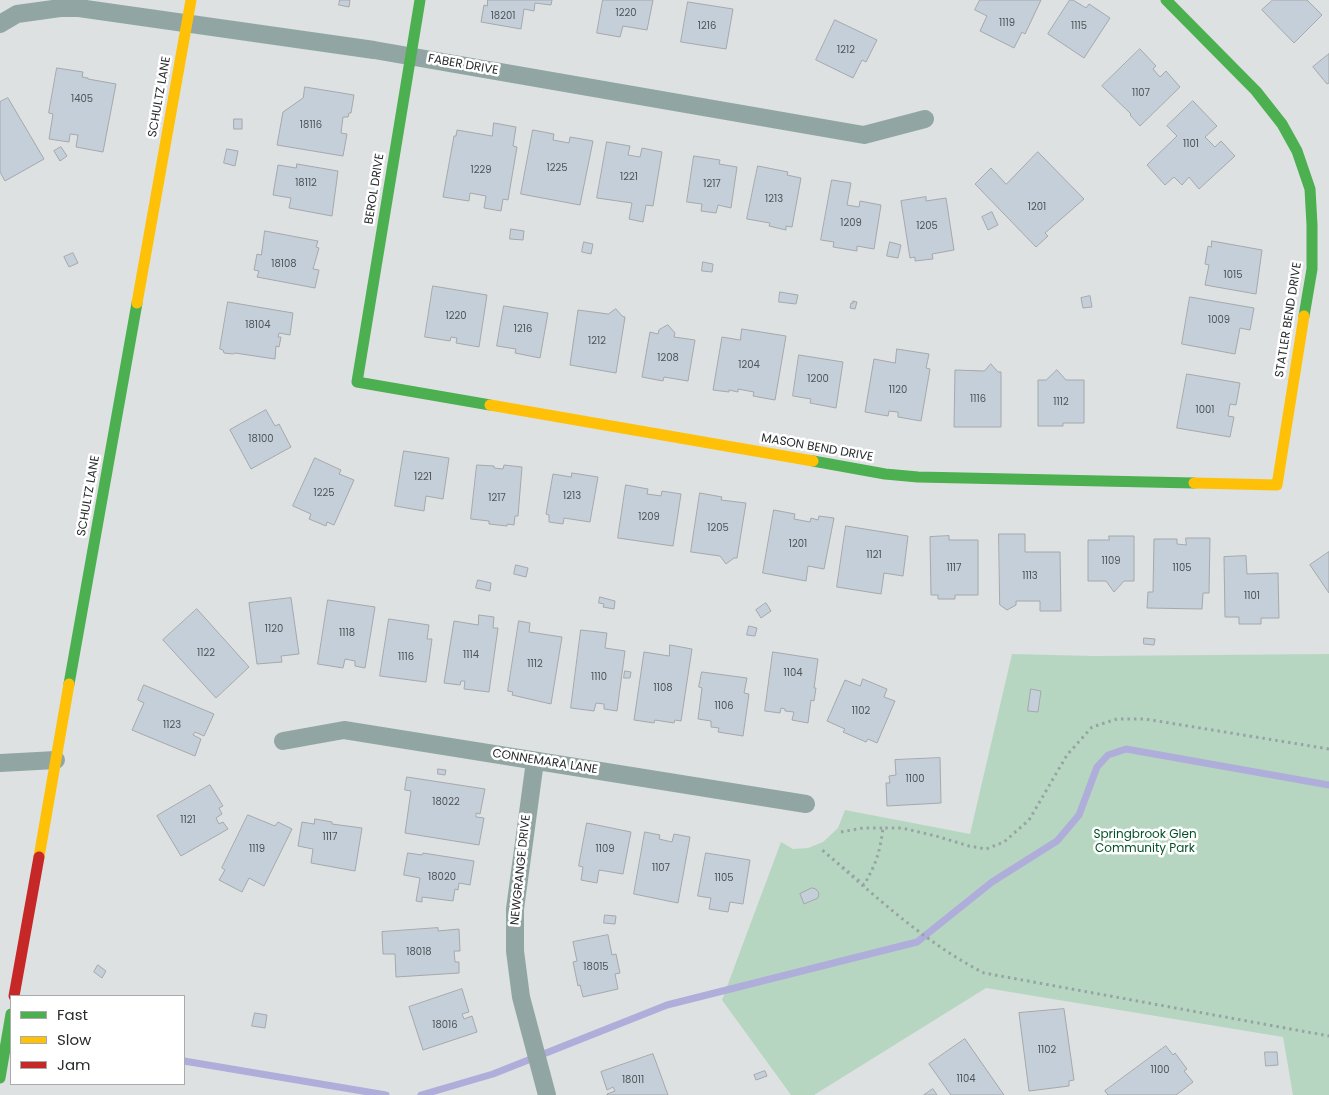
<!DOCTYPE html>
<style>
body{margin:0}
#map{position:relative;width:1329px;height:1095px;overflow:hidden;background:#dde1e2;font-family:Poppins,sans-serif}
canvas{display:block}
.legend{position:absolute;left:10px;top:995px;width:175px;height:90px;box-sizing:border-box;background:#fff;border:1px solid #a9aaab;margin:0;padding:6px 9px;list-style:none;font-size:15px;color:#282b2c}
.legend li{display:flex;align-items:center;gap:10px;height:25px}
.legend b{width:25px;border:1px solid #a9aaab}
</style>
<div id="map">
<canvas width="1329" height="1095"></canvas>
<ul class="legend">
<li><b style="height:6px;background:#4caf50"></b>Fast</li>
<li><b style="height:6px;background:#ffc107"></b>Slow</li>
<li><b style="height:6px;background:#c62828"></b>Jam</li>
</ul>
</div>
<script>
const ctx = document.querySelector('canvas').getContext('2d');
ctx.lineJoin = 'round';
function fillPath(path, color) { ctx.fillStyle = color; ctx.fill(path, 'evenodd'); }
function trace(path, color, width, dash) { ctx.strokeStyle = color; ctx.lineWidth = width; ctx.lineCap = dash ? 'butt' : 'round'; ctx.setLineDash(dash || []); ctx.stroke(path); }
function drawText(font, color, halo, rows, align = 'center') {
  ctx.font = font + ' Poppins,sans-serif'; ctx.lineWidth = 5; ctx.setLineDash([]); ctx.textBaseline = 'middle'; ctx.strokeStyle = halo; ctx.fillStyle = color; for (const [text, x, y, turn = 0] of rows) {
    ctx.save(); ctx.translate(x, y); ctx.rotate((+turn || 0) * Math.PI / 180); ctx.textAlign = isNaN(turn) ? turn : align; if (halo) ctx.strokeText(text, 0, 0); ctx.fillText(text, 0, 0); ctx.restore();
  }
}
const green = new Path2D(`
 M1012 654 1094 656 1329 654V1095H1293L1283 1037 986 988 814 1095H791L722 1000 781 842 793 849 808 848 823 842 838 828 845 810 970 834Z`);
const stream = new Path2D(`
 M184 1061 386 1095
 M421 1095 493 1074 667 1005 917 942 992 882 1057 841 1079 815 1097 767 1108 755 1126 749 1329 785`);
const building = new Path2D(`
 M340 0H350L349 7 339 5Z
 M488 0H552L551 5 535 3 534 11 524 9 521 29 481 22 484 5 487 6Z
 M603 0H653L647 30 623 26 620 37 597 33Z
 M980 0H1041L1025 34 1022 32 1014 48 980 31 987 16 975 10Z
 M1070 0H1073L1086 8 1089 4 1110 18 1084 58 1048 34Z
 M1273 0H1307L1322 15 1294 43 1262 10Z
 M688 2 733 9 726 49 681 42Z
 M835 20 877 40 866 62 862 60 853 78 816 60Z
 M1140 49 1156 66 1153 69 1159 76 1160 77 1166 71 1180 87 1140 126 1130 115 1131 114 1102 86Z
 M1329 54V83L1327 84 1313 67Z
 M57 68 83 72 82 77 88 78V79L116 84 103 152 76 147 78 135 70 134 69 142 49 139 53 114 49 113Z
 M305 87 354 95 351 113H349L348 117H343L341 133 347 134 343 156 277 145 283 112 303 98Z
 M8 98 44 159 5 181 0 172V102Z
 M1193 101 1217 126 1205 137 1215 147 1221 141 1235 156 1199 189 1189 177 1182 185 1174 177 1165 185 1147 165 1177 136 1167 126Z
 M234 119H242V129H234Z
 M494 123 516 127 513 146 517 147 508 200 503 199 501 211 484 208 486 196 470 193 469 201 443 197 454 136H456L457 130 492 136Z
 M533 130 554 134 553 140 569 143 570 137 593 141 580 205 521 194Z
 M607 142 630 146 628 155 640 157 642 148 662 152 653 206 646 205 643 222 629 219 632 203 597 198Z
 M61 147 67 156 60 161 54 151Z
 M227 149 238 151 235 166 224 163Z
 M1038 152 1084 199 1045 233 1048 236 1036 247 975 184 991 168 1006 184Z
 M694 156 720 160 719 164 737 167 731 208 718 205 716 213 701 211 702 204 687 202Z
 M297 164 338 171 332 216 289 208 291 198 273 195 278 165 296 168Z
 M758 166 788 172 787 175 801 178 792 227 786 226V230L769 226 770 223 747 219Z
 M832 180 851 183 847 205 859 207 860 201 881 205 874 249 857 246V251L833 247 834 242 821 240Z
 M926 197V201L946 198 954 250 932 254 933 259 915 261V257L910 258 901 201Z
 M992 212 998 225 988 230 982 217Z
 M511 229 524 231 523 240 510 239Z
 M265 231 318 241 316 247 319 248 313 269 319 270 315 288 257 277 259 271 254 270 257 254 261 255Z
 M1212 241 1262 250 1256 294 1205 285 1209 265 1205 264 1208 246 1211 247Z
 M584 242 593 244 591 254 582 252Z
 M890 242 901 245 898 258 887 256Z
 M73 253 78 263 69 267 64 257Z
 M703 262 713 264 712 272 702 271Z
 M433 286 487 295 479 347 456 343 457 338 451 337 450 341 425 337Z
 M780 292 798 295 796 304 779 302Z
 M1090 296 1092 307 1083 308 1081 298Z
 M1190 297 1254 308 1250 330 1240 328 1235 354 1182 344Z
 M853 301 857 302 855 309 850 308 851 303H853Z
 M228 302 293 313 290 335 279 333 278 337H281L279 347 276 346 275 359 235 353 233 354 224 353 223 350 220 349Z
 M504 306 548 313 540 358 515 353 516 349 497 346Z
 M616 309 622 316 625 317 616 373 570 365 578 310 608 314Z
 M668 325 675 333 674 337 695 340 688 381 664 377 663 381 642 377 650 332 658 334 659 330Z
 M742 329 786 336 775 400 753 396 754 392 738 389V392L729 390V392L713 390 722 337 740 340Z
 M897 349 929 354 926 368 930 369 921 421 898 417V412L889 411 888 416 865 412 874 359 895 363Z
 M799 355 843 362 836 408 810 403 811 399 793 396Z
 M991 364 998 372H1001V427H954L955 370 984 371Z
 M1057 370 1066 380H1084V423H1063V426H1038V380H1046Z
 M1187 374 1240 383 1236 405 1230 404 1228 416 1234 417 1230 437 1177 428Z
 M266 410 275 426 279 424 291 447 251 469 230 430Z
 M404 451 449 458 443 499 426 496 424 511 395 506Z
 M315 458 341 470 339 474 354 480 334 525 327 522 326 526 309 519 311 514 293 506Z
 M477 465 494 466V468L503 469 504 465 522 467 518 516H515L514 525 507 524V526L489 524V521L471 519Z
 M572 473 598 477 590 522 564 518 563 524 549 522V515L546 514 553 474 571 477Z
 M626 485 648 489 647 494 661 496 662 491 681 494 673 546 618 538Z
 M700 493 722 497 721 500 746 503 737 558H734L726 564 720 556 691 552Z
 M774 510 795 514 794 519 810 522 811 518 818 520 819 516 834 518 824 569 808 566 806 581 763 573Z
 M846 526 908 536 903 576 884 573 881 594 837 587Z
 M999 534H1025V552H1060L1061 611H1040V601H1016V605L1007 610 1000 605Z
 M949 536V540H978V595H955V599H938V595H931L930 537Z
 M1109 536H1134V581H1124L1114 592 1106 581H1088V540H1109Z
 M1186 538H1210L1209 593H1203L1202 609 1147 608 1148 592H1153L1154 539H1177V544L1186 545Z
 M1329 552V593L1310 565Z
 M1246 556 1247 574 1278 573 1279 618H1261V624H1239V617H1225L1224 557Z
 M516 565 528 568 526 577 514 574Z
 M478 580 491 583 490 591 476 588Z
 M600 597 615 601 614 609 603 607 604 604 599 603Z
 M291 598 299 654 281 656 282 662 257 664 249 603Z
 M328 600 375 607 365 668 355 666V661L345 659 343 668 318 664Z
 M766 603 771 611 761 618 756 610Z
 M197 609 249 667 216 698 163 640Z
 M479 615 494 617 493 628H498L489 692 464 689 465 681H461L460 685 444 683 454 621 478 625Z
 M389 619 429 625 427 639H432L426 682 380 676Z
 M519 621 530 623 529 632 562 637 551 704 512 695 513 692 508 691Z
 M749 626 757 628 755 636 747 635Z
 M581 630 607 633 605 648 625 651 617 711 604 709V704L596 703 594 711 571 708Z
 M1144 638 1155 639 1154 645 1144 644Z
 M670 645 692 649 681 721 675 720 674 723 655 720 654 723 634 720 644 652 669 656Z
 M773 652 818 659 814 688H816L814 701 811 700 808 723 792 720 794 712 785 711V709L781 708 780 713 765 711Z
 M625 671 631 672 630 678H624Z
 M702 672 747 678 744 693 749 694 743 736 718 732 719 728 711 727V721L698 719 702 688 699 687Z
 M863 679 887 689 884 697 895 701 877 743 868 739 866 742 843 732 845 729 827 721 845 680 860 686Z
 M144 685 214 714 204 736 195 732 193 735 201 739 195 756 132 730 144 703 138 700Z
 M1031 689 1041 691 1038 712 1028 711Z
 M940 758 941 803 887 806 886 783H890L889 776 896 775 895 760Z
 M438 769 446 770 445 775 438 774Z
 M407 777 485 789 480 814 476 813V817L484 818 479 845 405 833 411 791 405 790Z
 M210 785 223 806 219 808 222 814 216 818 219 824 223 822 228 829 181 856 157 816Z
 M248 815 275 826 278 822 292 829 264 886 249 878 242 892 219 880 225 870 222 868Z
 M315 819 332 822V824L362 828 355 871 311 863 313 849 298 846 302 822 314 824Z
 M587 823 631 832 623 874 599 870 597 883 581 880 583 867 579 866Z
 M645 832 660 835 659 839 672 842 674 834 690 837 678 903 634 894Z
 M408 853 422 855 423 853 474 861 470 885 459 883 458 890 455 889 453 901 422 897V902L416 901 420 878 404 875Z
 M706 853 750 860 743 904 730 902 728 912 709 909 711 898 698 896Z
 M812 888 816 889 819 893 818 898 804 904 800 894Z
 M605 915 616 916 615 924 604 923Z
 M438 928V931L459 929 460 951H454L455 962H459V973L396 977 395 954H383L382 932Z
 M608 935 612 955 616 954 620 973 615 974 618 989 583 997 580 985 578 986 573 962 577 961 573 942Z
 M98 965 106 971 102 978 94 972Z
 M462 989 469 1012 462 1014 464 1019 472 1016 477 1032 423 1050 409 1007Z
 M1064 1009 1074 1080 1069 1081V1086L1029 1091 1019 1013Z
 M255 1013 267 1015 265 1028 252 1026Z
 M965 1039 1004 1095H951L929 1064Z
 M1166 1046 1173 1055 1175 1053 1187 1069 1184 1071 1193 1082 1176 1095H1108L1105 1091Z
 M1265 1052H1277L1278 1065 1266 1066Z
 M653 1054 668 1095H607V1094L615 1091 613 1087 607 1090 601 1072Z
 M765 1071 767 1076 756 1080 754 1075Z
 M933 1089 937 1095H924Z`);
const path = new Path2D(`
 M1329 749 1145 719H1117L1092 727 1067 755 1029 820 1004 842 986 849 969 846 936 836 902 828H883C880 852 876 864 864 885L821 849C872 893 923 942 984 973L1329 1036
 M841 832 863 828H883`);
const street = new Path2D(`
 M0 24 17 14 60 8H79L374 50 864 135 925 119
 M283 741 344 730 806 804
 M535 761 515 909V951L521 997 547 1095
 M0 763 56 760`);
const fast = new Path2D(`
 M420 0 357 382 490 405
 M1166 0 1256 91 1282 124 1297 151 1310 189 1312 225V269L1304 316
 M813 461 885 474 918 477 1194 483
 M69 684 137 303
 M0 1078 11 1014`);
const slow = new Path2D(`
 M137 303 191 0
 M490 405 813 461
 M1194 483 1277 485 1304 316
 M39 857 69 684`);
const jam = new Path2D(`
 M14 996 39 857`);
const numberNames = [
 ["1220",626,13],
 ["18201",503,16],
 ["1119",1007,23],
 ["1216",707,26],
 ["1115",1079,26],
 ["1212",846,50],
 ["1107",1141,93],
 ["1405",82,99],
 ["18116",311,125],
 ["1101",1191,144],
 ["1225",557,168],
 ["1229",481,170],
 ["1221",629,177],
 ["18112",306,183],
 ["1217",712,184],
 ["1213",774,199],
 ["1201",1037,207],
 ["1209",851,223],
 ["1205",927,226],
 ["18108",284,264],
 ["1015",1233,275],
 ["1220",456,316],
 ["1009",1219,320],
 ["18104",258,325],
 ["1216",523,329],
 ["1212",597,341],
 ["1208",668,358],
 ["1204",749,365],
 ["1200",818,379],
 ["1120",898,390],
 ["1116",978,399],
 ["1112",1061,402],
 ["1001",1205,410],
 ["18100",261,439],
 ["1221",423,477],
 ["1225",324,493],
 ["1213",572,496],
 ["1217",497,498],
 ["1209",649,517],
 ["1205",718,528],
 ["1201",798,544],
 ["1121",874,555],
 ["1109",1111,561],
 ["1117",954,568],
 ["1105",1182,568],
 ["1113",1030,576],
 ["1101",1252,596],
 ["1120",274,629],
 ["1118",347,633],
 ["1122",206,653],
 ["1114",471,655],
 ["1116",406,657],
 ["1112",535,664],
 ["1104",793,673],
 ["1110",599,677],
 ["1108",663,688],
 ["1106",724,706],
 ["1102",861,711],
 ["1123",172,725],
 ["1100",915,779],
 ["18022",446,802],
 ["1121",188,820],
 ["1117",330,837],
 ["1119",257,849],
 ["1109",605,849],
 ["1107",661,868],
 ["18020",442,877],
 ["1105",724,878],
 ["18018",419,952],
 ["18015",596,967],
 ["18016",445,1025],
 ["1102",1047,1050],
 ["1100",1160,1070],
 ["1104",966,1079],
 ["18011",633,1080]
];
const streetNames = [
 ["FABER DRIVE",463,65,10],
 ["SCHULTZ LANE",160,97,-80],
 ["BEROL DRIVE",375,189,-81],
 ["STATLER BEND DRIVE",1289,320,-81],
 ["MASON BEND DRIVE",817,448,10],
 ["SCHULTZ LANE",89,496,-80],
 ["CONNEMARA LANE",545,762,9],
 ["NEWGRANGE DRIVE",521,870,-84]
];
const parkNames = [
 ["Springbrook Glen",1145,835],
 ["Community Park",1145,849]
];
fillPath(green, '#b7d6c1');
trace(stream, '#afaeda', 7);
fillPath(building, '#c4cfda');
trace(building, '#a6a8aa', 1);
trace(path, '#97a4a3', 3, [2.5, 4]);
trace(street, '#91a6a3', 18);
trace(fast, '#4caf50', 11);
trace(slow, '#ffc107', 11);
trace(jam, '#c62828', 11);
drawText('10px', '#4f5458', null, numberNames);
drawText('12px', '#282b2c', '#fff', streetNames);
drawText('12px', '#045128', '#fff', parkNames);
</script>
